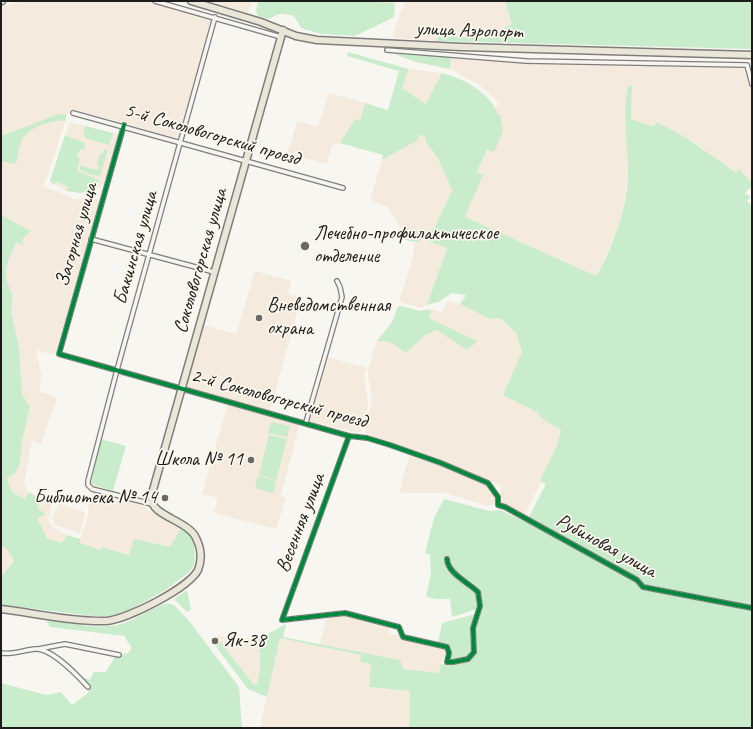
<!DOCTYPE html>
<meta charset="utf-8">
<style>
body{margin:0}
#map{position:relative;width:753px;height:729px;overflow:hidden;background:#f8f6f0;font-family:Caveat,sans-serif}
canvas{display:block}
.frame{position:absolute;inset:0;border:2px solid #1c1c1c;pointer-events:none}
</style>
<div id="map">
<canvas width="753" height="729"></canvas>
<div class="frame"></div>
</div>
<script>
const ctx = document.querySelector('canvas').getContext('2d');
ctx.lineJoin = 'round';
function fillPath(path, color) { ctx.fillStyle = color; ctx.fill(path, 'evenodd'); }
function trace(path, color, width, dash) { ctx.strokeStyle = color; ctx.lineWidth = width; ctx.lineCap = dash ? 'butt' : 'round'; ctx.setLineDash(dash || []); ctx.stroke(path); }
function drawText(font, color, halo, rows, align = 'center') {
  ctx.font = font + ' Caveat,sans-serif'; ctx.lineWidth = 3.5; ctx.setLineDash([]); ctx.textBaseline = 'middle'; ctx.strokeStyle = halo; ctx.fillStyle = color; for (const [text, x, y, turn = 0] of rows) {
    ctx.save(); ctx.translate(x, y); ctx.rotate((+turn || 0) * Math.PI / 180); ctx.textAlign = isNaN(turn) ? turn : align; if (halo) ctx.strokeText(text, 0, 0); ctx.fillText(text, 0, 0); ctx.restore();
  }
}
const built = new Path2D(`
 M26 1H149L207 17 212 23 179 137 176 138 73 109 67 115 51 166 43 186 77 200 87 196 100 200 55 355 36 350 41 373 40 392 57 397 41 444 32 441 24 483 29 492 26 499 12 492 7 477 20 463 22 441 30 407 22 394 19 348 11 311 13 295 5 283 4 273 16 242 31 231 1 215V6Z
 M208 1H252L248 13Z
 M405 1H505L512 24 483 38 438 36 437 41 395 38 392 36 393 33Z
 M451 56 527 63 649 64 688 67 752 62V183L739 170 736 174 694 142 631 119 632 86 626 124 628 176 624 201 618 229 596 276 465 217 482 176 477 173 488 150 494 152 500 114 498 115 495 106 501 104 481 86 450 69Z
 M409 69 442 73 427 104 402 88Z
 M329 93 365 103 360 120 355 119 340 143 332 146 327 164 288 153 297 121 318 127Z
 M70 122 120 135 105 183 96 189 80 193 66 191 50 181Z
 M419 135 426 136 425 141 438 158 452 190 434 229 420 232 400 227 387 206H382L370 199 382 160 418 140Z
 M424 239 447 247 427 305 420 308 401 302 400 298 413 258 415 242Z
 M255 271 291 281 288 294 301 298 270 411 188 388 185 384 203 325 236 334Z
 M447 301 460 304 490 319 500 318 516 333 522 353 503 395 537 412 541 418 562 429 557 446 541 478V482L526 513 524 514 501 503 500 494 502 486 442 460 368 435 365 433 372 398 368 374 373 350 377 341H388L406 353 425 335 437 330 445 335 477 341 429 318 431 309 443 312Z
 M327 357 367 368 364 375 368 404 361 431 358 433 309 421Z
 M228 403 300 423 281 496 286 498 276 529 214 513 218 498 202 494Z
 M409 456 440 465 486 485 495 495 496 499 495 504 487 506 446 493H399Z
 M95 492 141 504 148 510 181 528 170 547 129 555 103 547 101 550 79 543 89 513 88 507 92 493Z
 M41 499 52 503 48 520 54 528 67 535 62 543 48 539 37 518 45 515 38 508Z
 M59 504 85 512 80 533 55 525 52 518Z
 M1 545 8 550 14 561 1 577Z
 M348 615 353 618 389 627V633L446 650 439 673 403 669 400 660 320 645 326 619Z
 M216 636 258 639 260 675 259 682 256 685 253 684Z
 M280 638 361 655 371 664 369 687 410 691 409 728H260Z`);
const green = new Path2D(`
 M258 1H356L395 3 394 17 355 36 322 34 307 30 301 28 294 16C281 13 281 12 270 19L258 16 256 11Z
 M505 1H752V49L437 41 438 36 483 38 512 24Z
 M348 52 409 69 402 88 426 104 442 73C464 79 490 92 498 115L500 114 503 131 494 152 487 150 477 172 483 175 465 217 596 276C612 250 628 206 628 174 628 145 622 115 628 86H632L631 119 654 127 656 122C685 135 710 154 736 173L739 169 752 183V190L750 188 745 193 750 197 747 201 752 206V728H409L410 691 369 687 371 664 360 662 361 655 280 638 267 697 248 689 211 640 212 637 216 636 253 684 256 685C263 677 259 648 258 637L264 636 286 624 283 637 400 660 403 669 439 673 441 664C452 665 466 663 473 655L474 629 481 611 477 609 452 617 450 599H435L426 596 431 574 430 555 425 553 434 518 444 499 489 511 500 510 523 521 530 515 546 484 541 482V478L557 446 561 430 541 418 537 412 503 395 522 352 516 333 500 318 490 319 460 304 466 295 452 293 438 302 427 305 447 248 424 239 415 242 399 238 402 228 420 232 434 229 452 190 438 158 425 141V136L419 135 418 140 382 160 383 155 340 143 355 119 360 120 365 103 388 110 399 71 347 56Z
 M393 52 451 56 450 69 416 62 394 54Z
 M59 114 67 115 65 121C52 119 27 128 22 140 18 147 18 157 16 164L1 161V136Z
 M85 126 113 133 109 145 87 139 83 134Z
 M65 135 85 143 84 150 80 149 77 157 80 158 77 171 99 180 96 189 80 193 66 191 68 187 56 181 54 185 50 181Z
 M104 149 108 150 100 176 85 173 80 169V166L98 170 99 166 97 165 100 153 103 154Z
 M1 215 31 231 23 238V245L16 242C7 265 0 273 13 295L11 311 19 348 22 394 30 407 22 441 20 463 15 473 7 478 12 492 25 499 29 492 41 499 38 508 46 515 37 518 47 538 61 543 67 535 80 539V543L101 550 102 547 129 555 134 539 170 547 181 528 191 537 194 544 195 560 193 567 188 573 167 589 128 611 114 616H94L1 605V577L14 561 8 550 1 545Z
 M398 306H401L420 311 431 309 429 318 477 341 467 350 437 330 425 335 406 353 388 341H377L392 322Z
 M271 422 290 426 287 437 268 433Z
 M269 435 287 439 276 480 259 475Z
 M101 439 126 446 113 491 91 484Z
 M258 476 276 481 273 493 255 488Z
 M187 590 191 610 187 612 174 599Z
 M167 603 174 605 189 621 239 687 242 728H1V683L46 695 61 692 72 705 88 693 90 685 80 676 90 680 94 672H106L115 657 128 653 132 648 124 636 50 627 45 619C69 623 101 631 125 623 140 617 152 608 167 603Z
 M476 614 472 628V651L470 655 467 658 451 661 449 659 451 647 438 644 442 623Z`);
const street = new Path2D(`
 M155 1 281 37
 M387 50 526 61 747 65 752 84
 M73 113 343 188
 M124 125 59 354 349 436 367 438 390 445 441 463 488 483 498 497V505L505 507 637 580 643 587 752 608
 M91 239 214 272
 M306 422 342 297 340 287 337 281
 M349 436 282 620 345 613 399 627 403 637 447 647 449 653 447 662H453L468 659 474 652 473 628 480 606 478 592C468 582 448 574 447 559
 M152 504 92 489 88 485V481L117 370 215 17
 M38 649 65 644 119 655
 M1 653C12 655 24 650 35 649 52 648 77 675 88 687`);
const primary = new Path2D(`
 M1 1H2
 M191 1 261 22 296 36 317 40 461 47 752 55
 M1 609C34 613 73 622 106 621 126 620 189 588 198 570 202 560 201 548 196 538 188 520 150 516 151 497L283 30`);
const cycleway = new Path2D(`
 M124 125 59 354 349 436 367 438 390 445 441 463 488 483 498 497V505L505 507 637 580 643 587 752 608
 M349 436 282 620 345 613 399 627 403 637 447 647 449 653 447 662H453L468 659 474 652 473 628 480 606 478 592C468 582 448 574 447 559`);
const markers = [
 [305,246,5,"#696866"],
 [259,318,4,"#696866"],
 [251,460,4,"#696866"],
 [165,498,4,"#696866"],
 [215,641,4,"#696866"]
];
const streetNames = [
 ["улица Аэропорт",469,31,2],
 ["5-й Соколовогорский проезд",212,135,16],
 ["Загорная улица",77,235,-74],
 ["Бакинская улица",136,248,-74],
 ["Соколовогорская улица",201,261,-74],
 ["2-й Соколовогорский проезд",279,399,15],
 ["Весенняя улица",301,523,-69],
 ["Рубиновая улица",606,546,29]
];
const poiNames = [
 ["Лечебно-профилактическое",314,234],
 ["отделение",314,257],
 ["Вневедомственная",267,306],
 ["охрана",267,329],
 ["Школа № 11",243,460,"right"],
 ["Библиотека № 14",157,498,"right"],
 ["Як-38",223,641]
];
fillPath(built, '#f4eadd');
fillPath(green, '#c9eccc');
trace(street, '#7f7e7b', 6);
trace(primary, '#7f7e7b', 9);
trace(street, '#f6f5f1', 3.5);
trace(primary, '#eae7d8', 6);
trace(cycleway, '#00873e', 4);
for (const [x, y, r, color] of markers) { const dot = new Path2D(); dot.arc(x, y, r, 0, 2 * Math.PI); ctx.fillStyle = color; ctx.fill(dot); trace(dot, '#fbf7ec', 1.5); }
drawText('20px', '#1c1c1c', '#fbf7ec', streetNames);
drawText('20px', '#1c1c1c', '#fbf7ec', poiNames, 'left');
</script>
